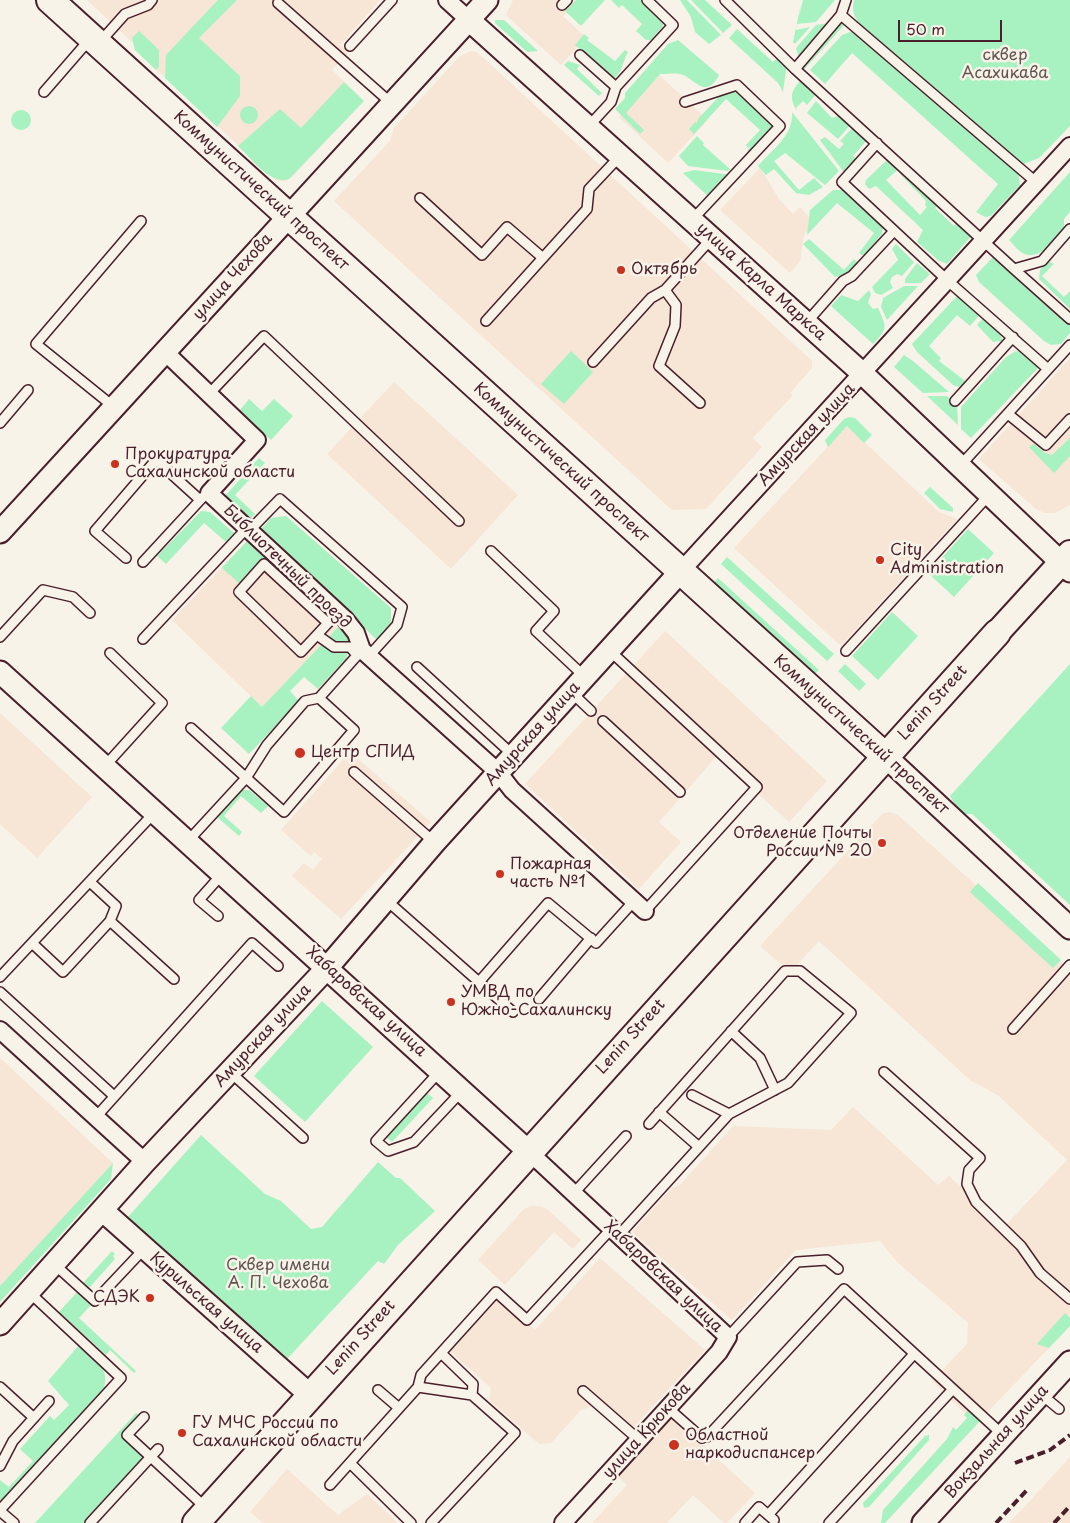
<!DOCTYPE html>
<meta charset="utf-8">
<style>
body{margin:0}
#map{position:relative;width:1070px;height:1523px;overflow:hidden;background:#f7f3e8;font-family:"Playpen Sans",sans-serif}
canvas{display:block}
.scale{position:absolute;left:898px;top:20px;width:104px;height:22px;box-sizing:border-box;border:2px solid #4a1f2b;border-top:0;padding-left:6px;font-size:15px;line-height:18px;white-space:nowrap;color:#4a1f2b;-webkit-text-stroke:4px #f7f3e8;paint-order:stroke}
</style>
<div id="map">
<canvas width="1070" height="1523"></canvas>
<div class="scale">50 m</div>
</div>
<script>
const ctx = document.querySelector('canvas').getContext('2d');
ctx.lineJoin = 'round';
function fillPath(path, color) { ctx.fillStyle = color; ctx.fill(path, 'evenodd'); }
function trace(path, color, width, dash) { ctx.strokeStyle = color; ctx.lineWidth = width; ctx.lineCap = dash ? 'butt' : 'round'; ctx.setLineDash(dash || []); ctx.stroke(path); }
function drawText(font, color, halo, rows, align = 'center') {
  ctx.font = font + ' "Playpen Sans",sans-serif'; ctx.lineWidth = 5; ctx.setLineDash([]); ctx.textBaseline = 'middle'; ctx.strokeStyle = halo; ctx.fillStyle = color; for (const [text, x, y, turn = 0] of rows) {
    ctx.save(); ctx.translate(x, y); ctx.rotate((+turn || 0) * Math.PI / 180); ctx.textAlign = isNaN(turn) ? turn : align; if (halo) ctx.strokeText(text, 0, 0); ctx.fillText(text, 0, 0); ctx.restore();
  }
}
const built = new Path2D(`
 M87 0H380L340 45 348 53 332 70 364 101 293 176 285 181 276 180 135 50 133 43Z
 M513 0H578L563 16 586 38 561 65 506 15Z
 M471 51 477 52 812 361V368L790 393 793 395 753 438 762 447 706 509 672 510 334 201 390 141 394 128 460 56Z
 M658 74 708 120 668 163 619 117Z
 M760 168 779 199 793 214 800 207 813 222 804 235 800 261 790 273 720 210Z
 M1070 358V505L1055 513H1045L1036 509 979 459Z
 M394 382 518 495 451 569 327 454Z
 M847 426 939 512 957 519 841 646 734 548Z
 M248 540 340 625 262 707 172 620Z
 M665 631 827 781 789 822 717 756 659 822 681 842 639 889 525 784Z
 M0 713 92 797 37 858 0 824Z
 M350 752 431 822 341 919 292 876 304 863 313 870 322 859 314 852 311 856 281 830Z
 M889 812 898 815 1070 970V1326L976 1424 932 1381 967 1344 968 1323 897 1262 880 1241 796 1250 732 1320 632 1232 672 1188 680 1185 733 1126 831 1130 853 1107 938 1185 949 1176 1005 1226 1067 1160 999 1096 970 1080 819 941 795 967 781 964 760 946 882 814Z
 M0 1058 113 1163 0 1286Z
 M531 1206H539L547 1209 581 1240 573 1249 554 1232 505 1285 478 1260 524 1209Z
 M600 1258 705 1350 626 1435 593 1406 581 1410 551 1443 539 1444 489 1400 491 1388 450 1351 498 1298 535 1330Z
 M671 1416 755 1493 727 1523H724L693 1495 667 1523H592L627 1485 617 1475Z
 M1070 1457V1523H1009L1028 1503Z
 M287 1469 338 1515 367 1494 398 1523H263L250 1512Z`);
const green = new Path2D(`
 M218 0H237L199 38 240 76V96L217 127 165 78 166 55Z
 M576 0H605L581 26 565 11Z
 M611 0H641L664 20 663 26 651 40H646L636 31 642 24 622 5 619 8Z
 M680 0H687L721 35 709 44 695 32 691 17Z
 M691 0H705L732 25 723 33Z
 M803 0H835L816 22 797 24 796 30 810 27 795 44 793 42 801 4 799 17Z
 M854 0H1070V126L1039 158 1021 165 860 24C853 16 852 10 854 0Z
 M495 20H504L538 51 527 52 495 23Z
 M844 21 846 23 799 75 800 63 796 48 816 25Z
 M737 29 773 62 781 55 787 63 783 92 778 83 729 38Z
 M139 31 159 50V67L156 70 135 50 132 38Z
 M850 32 859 33 1018 172 1020 185 991 216 985 217 976 212 998 184 852 53 825 84 810 70 842 35Z
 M584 34 589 38 587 40 615 61 625 50 628 52C622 62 624 71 613 79L575 45Z
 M678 40 719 75C705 102 693 76 680 74 674 73 666 74 660 74L626 113 644 130 640 134 615 109 625 98V93L668 44Z
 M568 61 580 65 577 69 602 93 599 96 564 65Z
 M807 73 822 87 807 105 803 101 796 108 797 111C786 93 795 87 807 73Z
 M344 82 364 101 289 179C271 186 251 158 238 146L280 109 301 128Z
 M732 86 773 125 771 129 749 152 747 151 751 146 748 148 746 145 760 130 726 99 694 134 689 129 695 122 697 123 698 119 726 89Z
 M816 101 832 118 844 114 853 122 838 139 807 113Z
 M240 115a9 9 0 1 1 18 0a9 9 0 1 1-18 0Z
 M11 120a10 10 0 1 1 20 0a10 10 0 1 1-20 0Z
 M792 112 839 171 825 185 785 153 774 161 799 190 814 178 823 187 809 195 796 193 774 169 766 175 758 166C772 150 794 135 792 112Z
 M856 124 867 140 853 156 858 160 849 171H843L820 140 825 137 839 149 844 144 840 141Z
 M697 136 704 143 703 145 730 169 728 171 688 166 679 156Z
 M889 158 902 166 886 180 920 215 927 207 925 205 926 201 900 174 902 172 938 205 935 208 954 226 958 222 975 232 947 264 938 260 917 242 923 230 876 186 869 189 865 184 866 180Z
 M694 170 732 175 710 198 683 173Z
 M1070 172V212L1064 219V232C1055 241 1039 260 1024 254 1018 251 1013 244 1009 240Z
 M833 190H845L883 225 882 234 864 256 859 253 874 233 837 203 807 235 810 210Z
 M809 239 844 270 854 259 858 263 849 273 835 277 803 244Z
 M896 244 914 262 902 276 897 274 892 277 890 282 893 288 881 295 875 293 872 287 898 260 892 249Z
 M995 255 1067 319 1070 324V333L1061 344 1051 345 1044 341 979 282 976 275Z
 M1048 261 1054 264 1042 276 1064 297 1070 291V309L1039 279 1040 270Z
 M917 263 930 274 921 283H905V279Z
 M904 286H918L887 320 881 307 883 298Z
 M869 290 871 294 868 303 873 309 878 308C887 328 888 328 873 344L831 306 841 295 858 301Z
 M959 294 982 312 970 326 957 315 929 346 941 358 939 361 968 383 959 387 953 385 917 352 912 344Z
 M985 316 1000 330 1003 343 999 341 993 342 977 325Z
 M571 351 593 372 564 404 541 384Z
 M1016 351 1023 352 1040 366 971 438 961 429V407L1006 357Z
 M904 355 913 361 949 392 923 393 894 367Z
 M927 396H947L957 405 958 425Z
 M249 399 262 411 274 399 293 416 271 440 240 410Z
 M849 417 855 418 872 435 864 443 847 426 828 447 825 440 844 419Z
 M1070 438V456L1054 473 1029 447 1034 444 1045 453 1052 455Z
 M259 458 265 463 235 495 255 514 250 519 225 496Z
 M930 487 953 508V512L940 509 924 493Z
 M201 511 210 512 234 533 226 542 204 523 166 564 157 556Z
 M286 516 391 608V624L377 640 261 529 271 518Z
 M968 529 994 553 954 597 928 573Z
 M248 540 328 614 326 617 263 558 239 583 222 568Z
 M727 557 834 654 827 661 721 564Z
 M718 578 819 670 813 676 712 584Z
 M892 612 918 636 878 680 852 656Z
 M340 625 352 637 346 659 318 689 304 677 290 691 299 701 249 754 221 728 251 696 262 707Z
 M845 664 866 684 859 691 838 671Z
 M1070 664V905L972 814H964L955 805 950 796Z
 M242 790H249L268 806 261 813 241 796 224 816 242 832 239 836 217 817Z
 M978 883 1061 960 1053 968 970 892Z
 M322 1001 373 1047 305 1122 254 1076Z
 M427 1093 433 1098 392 1142 386 1137Z
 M201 1135 265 1194 281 1201 311 1229 322 1227 378 1162 396 1178H400L435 1211 398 1245 384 1264 378 1261 287 1359 128 1217Z
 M113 1163 111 1179 0 1302V1286Z
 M112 1251 115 1254 113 1256 115 1259 89 1288 83 1283Z
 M77 1292 91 1305 79 1318 136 1371 134 1373 110 1350 106 1355 59 1312Z
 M1065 1313 1070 1318V1326L1049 1348 1037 1344Z
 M80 1344C94 1358 110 1367 104 1388L2 1501H0V1480L9 1487 33 1461 20 1449 50 1416 54 1420 69 1405 48 1381Z
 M969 1409 981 1420 885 1523H881L883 1510 947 1439 953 1427 956 1430 967 1418 964 1415Z
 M136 1413 141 1417 123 1437 146 1458 86 1523H35Z
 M929 1435V1440L869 1507 864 1508 863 1503 925 1436Z`);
const service = new Path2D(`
 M725 0 795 69 1014 269 1042 261 1070 229
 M278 3 391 103
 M562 5 567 0
 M841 15 1037 183
 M100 42 125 14 148 5 152 0
 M350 46 392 0
 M580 55 616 87
 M795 69 841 15 846 0
 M44 92 90 39
 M685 102 737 85 780 126 692 220
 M588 127 611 102 616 87 673 25 647 0
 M877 143 842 182 948 281 1048 369
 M420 198 482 255 507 227 543 258
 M1014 269 1070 319
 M665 290 676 305 675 326 659 366 700 403
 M486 321 587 209 589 189 620 156
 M806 323 843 281 852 276 894 231
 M593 362 651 298 665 290 712 238
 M209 394 264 336 459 521
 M955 401 1013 337
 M114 407 36 344 141 221
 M1008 414 1046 445 1070 419
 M0 423 28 390
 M960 466 1070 345
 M250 530 280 499 402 607 397 625 369 656
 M491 551 554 611 536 631 585 677
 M126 558 95 531 156 460 199 499
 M143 562 203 497
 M328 623 301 652 239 592 264 564 328 623 338 613
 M317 635 334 647H350L357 655
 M0 637 43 590 73 597 90 613
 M143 639 247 528
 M609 650 757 787 645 911
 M846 651 989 495
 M417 667 513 755
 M571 692 591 711
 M603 721 680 792
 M191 728 284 812 354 730 319 698
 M105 766 162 703 110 653
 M354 772 434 842
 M188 841 246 778 267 745 305 701 319 698 362 650
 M90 882 116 906 110 921
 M385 899 513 1012
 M218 916 199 900 223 873
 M32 943 63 972 110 921 174 979
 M0 977 155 812
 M479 982 548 903 596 943 634 901
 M0 992 114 1096
 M539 999 591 938
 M1013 1029 1070 965
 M731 1031 760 1058 775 1090
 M440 1071 376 1141 388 1151 414 1142 462 1091
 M230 1072 303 1138
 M884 1072 980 1158 969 1170 967 1184 976 1202 1021 1246 1040 1273 1070 1299
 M692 1095 729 1114
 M659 1112 699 1147
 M96 1117 252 943 278 966
 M574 1193 626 1136
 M619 1235 729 1114 788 1083 851 1013 800 971H785L649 1124
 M54 1264 95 1301 144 1249
 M728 1337 797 1262 827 1260 838 1269
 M441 1353 473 1384 472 1395
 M0 1387 34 1418
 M418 1387 472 1395 515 1433 431 1523
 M378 1390 399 1408
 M583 1391 639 1440
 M1041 1394 1059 1409
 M668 1408 702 1438
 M144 1417 127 1435 206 1508
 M707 1437 844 1289 1003 1435
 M350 1463 411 1523
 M0 1466 13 1441 49 1401
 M330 1485 418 1387 421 1375 496 1292 527 1320 612 1228
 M0 1510 121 1378 29 1292
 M0 1511 14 1523
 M768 1515 914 1354
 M90 1523 158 1449
 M745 1523 759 1507 774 1520
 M829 1523 953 1389`);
const minor = new Path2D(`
 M447 0 469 20
 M165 352 257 440 209 493 345 619 356 633 362 650 498 772 512 790 645 911
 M681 571 1070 146
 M0 1030 145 1162
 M528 1151 728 1337 719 1352 563 1523`);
const tertiary = new Path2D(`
 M469 20 863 374 1070 571
 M0 532 487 0
 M0 672 528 1151
 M885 756 1070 928
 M102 1210 310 1395
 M0 1324 145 1162 327 968 435 842 681 571
 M923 1523 1070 1362`);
const secondary = new Path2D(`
 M997 633 1070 553`);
const primary = new Path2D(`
 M50 0 885 756
 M196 1523 997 633`);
const rail = new Path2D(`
 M1015 1463 1050 1450 1070 1435
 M996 1523 1028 1489
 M1054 1523 1070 1506`);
const markers = [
 [621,270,5,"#c8321e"],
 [115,464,5,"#c8321e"],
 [880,560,5,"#c8321e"],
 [300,753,6,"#c8321e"],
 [882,843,5,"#c8321e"],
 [500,874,5,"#c8321e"],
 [451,1002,5,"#c8321e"],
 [150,1298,5,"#c8321e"],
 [182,1433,5,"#c8321e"],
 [674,1445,6,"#c8321e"]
];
const parkNames = [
 ["сквер",1005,56],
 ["Асахикава",1005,74],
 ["Сквер имени",278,1266],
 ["А. П. Чехова",278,1284]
];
const streetNames = [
 ["Коммунистический проспект",261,191,42],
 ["улица Чехова",233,277,-48],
 ["улица Карла Маркса",761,282,42],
 ["Амурская улица",807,435,-47],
 ["Коммунистический проспект",561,463,42],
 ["Библиотечный проезд",287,567,44],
 ["Lenin Street",933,703,-48],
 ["Амурская улица",533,734,-48],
 ["Коммунистический проспект",861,735,42],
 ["Хабаровская улица",366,1002,42],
 ["Амурская улица",263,1036,-47],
 ["Lenin Street",631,1037,-48],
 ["Хабаровская улица",663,1277,43],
 ["Курильская улица",206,1303,41],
 ["Lenin Street",361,1338,-48],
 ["улица Крюкова",647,1431,-48],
 ["Вокзальная улица",997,1442,-48]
];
const poiNames = [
 ["Октябрь",631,270],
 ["Прокуратура",125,455],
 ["Сахалинской области",125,473],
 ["City",890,551],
 ["Administration",890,569],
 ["Центр СПИД",311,753],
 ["Отделение Почты",872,834,"right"],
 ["России № 20",872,852,"right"],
 ["Пожарная",510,865],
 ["часть №1",510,883],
 ["УМВД по",461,993],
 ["Южно-Сахалинску",461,1011],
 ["СДЭК",140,1298,"right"],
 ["ГУ МЧС России по",192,1424],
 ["Сахалинской области",192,1442],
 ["Областной",685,1436],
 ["наркодиспансер",685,1454]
];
fillPath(built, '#f7e5d5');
fillPath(green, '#a7f2c0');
trace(service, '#4a1f2b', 12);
trace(minor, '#4a1f2b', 20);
trace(tertiary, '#4a1f2b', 25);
trace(secondary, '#4a1f2b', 28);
trace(primary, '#4a1f2b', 30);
trace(service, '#f7f3e8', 9);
trace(minor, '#f7f3e8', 16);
trace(tertiary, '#f7f3e8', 21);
trace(secondary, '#f7f3e8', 24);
trace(primary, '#f7f3e8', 26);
trace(rail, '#4a1f2b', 4, [8, 4]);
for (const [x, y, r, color] of markers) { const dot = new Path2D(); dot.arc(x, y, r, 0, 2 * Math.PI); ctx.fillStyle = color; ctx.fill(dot); trace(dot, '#f7f3e8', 2); }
drawText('16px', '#615450', '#f7f3e8', parkNames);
drawText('16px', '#4a1f2b', '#f7f3e8', streetNames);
drawText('16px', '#4a1f2b', '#f7f3e8', poiNames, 'left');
</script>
